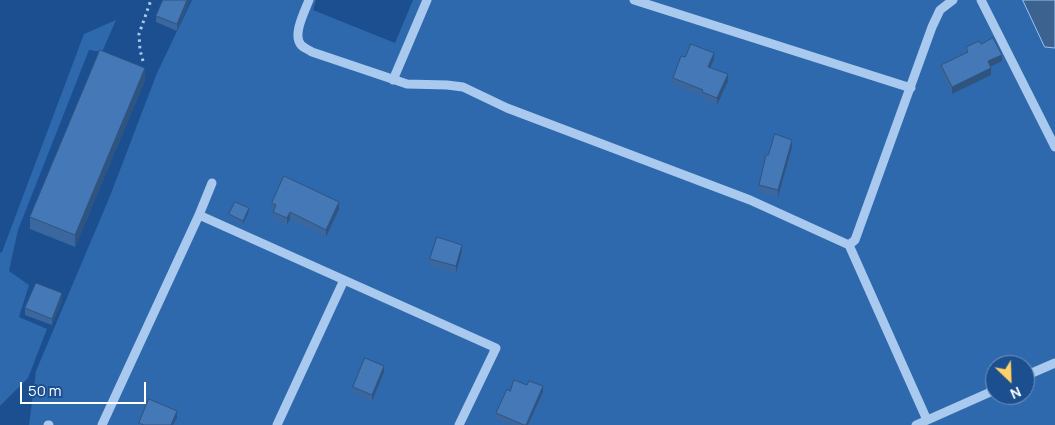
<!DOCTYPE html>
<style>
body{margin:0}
#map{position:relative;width:1055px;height:425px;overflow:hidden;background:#1b4f8f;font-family:Manrope,sans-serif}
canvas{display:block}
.north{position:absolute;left:985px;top:355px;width:50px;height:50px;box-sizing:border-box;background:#1b4f8f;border:1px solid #7695bc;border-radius:50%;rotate:156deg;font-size:14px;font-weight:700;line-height:20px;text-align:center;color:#fff}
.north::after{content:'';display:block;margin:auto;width:18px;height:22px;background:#ffd166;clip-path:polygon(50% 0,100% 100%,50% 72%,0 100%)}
.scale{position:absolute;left:20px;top:382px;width:126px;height:22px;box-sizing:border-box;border:2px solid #fff;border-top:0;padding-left:6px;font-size:15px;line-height:18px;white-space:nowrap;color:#fff;-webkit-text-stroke:4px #1b4f8f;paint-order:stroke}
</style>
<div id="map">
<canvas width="1055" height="425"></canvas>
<div class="north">N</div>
<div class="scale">50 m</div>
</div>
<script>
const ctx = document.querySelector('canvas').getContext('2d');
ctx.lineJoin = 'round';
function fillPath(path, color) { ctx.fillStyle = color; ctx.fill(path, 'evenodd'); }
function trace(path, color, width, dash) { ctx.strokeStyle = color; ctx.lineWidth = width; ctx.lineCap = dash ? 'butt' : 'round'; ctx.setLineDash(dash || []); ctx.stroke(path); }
const green = new Path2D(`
 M192 0H316L313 10 395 43 413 0H1023L1045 47 1055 48V425H29L36 371 110 196 157 73ZM995 365H1025V395H995Z
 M116 20 102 52 89 50 18 230 9 271 29 285 19 317 47 329 28 378 0 406V253L2 252 84 34Z`);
const water = new Path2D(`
 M1023 0H1055V48L1045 47Z`);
const path = new Path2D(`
 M143 61 140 50 139 34 151 0`);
const minor = new Path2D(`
 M309 0C305 11 292 35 301 45 304 48 309 50 312 52L407 84 447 85 463 87 507 108 750 200 849 245 927 420
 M634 0 911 88
 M981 0 1055 147
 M393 80 427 0
 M199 215 212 183
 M849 245 855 240 932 27 940 10 953 0
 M1025 376 1055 363
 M48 425H49
 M102 425 199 215 496 348 459 425
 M277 425 344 280
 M916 425 995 390`);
const wall = new Path2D(`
 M163 0H190L177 31 156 22V16Z
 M981 44 1002 61 991 67V75L952 94 941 72V65L966 53V47Z
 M685 57 714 59 711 67 728 81 717 105 702 99V96L673 85V78Z
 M145 80 75 247 30 229V217Z
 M792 147 778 197 759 192V185L768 155Z
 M272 203 339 209 326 237 290 219 287 225 273 219 274 210 272 209Z
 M249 211 243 224 229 218V214Z
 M462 251 456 273 430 266V259Z
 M62 300 52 325 25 315V308Z
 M384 372 372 401 353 393V387Z
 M510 391 543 392 528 425H511L496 419V413Z`);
const shadedWall = new Path2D(`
 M187 0H190L177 31V24Z
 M714 53V59L708 73V67Z
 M1002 55V61L988 68V61Z
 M145 68V80L75 247V235Z
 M991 68V75L952 94V87Z
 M728 74V81L717 105V98Z
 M792 140V147L778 197V190Z
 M339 202V209L326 237V230Z
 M249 208V211L243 224V221Z
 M290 212V219L287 225V218Z
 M462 245V251L456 273V266Z
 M62 293V300L52 325V319Z
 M384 366V372L372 401V395Z
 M543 386V392L528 425H526Z
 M177 411V418L173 425H171Z`);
const building = new Path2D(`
 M163 0H187L177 24 156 16Z
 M993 38 1002 55 988 61 991 68 952 87 941 65 968 52 966 47 979 41 981 44Z
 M691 44 714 53 708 67 728 74 717 98 702 92 703 90 673 78 681 56 685 57Z
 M100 50 145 68 75 235 30 217Z
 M775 134 792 140 778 190 759 185 766 155H768Z
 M284 176 339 202 326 230 290 212 287 218 273 212 276 205 272 203Z
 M235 202 249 208 243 221 229 214Z
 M437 237 462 245 456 266 430 259Z
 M36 283 62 293 52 319 25 308Z
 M365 358 384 366 372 395 353 387Z
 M514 380 527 385 529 381 543 386 526 425H524L496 413 507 389 510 391Z
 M149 399 177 411 171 425H144L139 423Z`);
fillPath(green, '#2e69ad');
fillPath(water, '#3c6290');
trace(water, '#9cc4f0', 1);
trace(path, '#a9c9ee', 3, [2.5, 4]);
trace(minor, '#a9c9ee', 9);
fillPath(wall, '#3a679d');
fillPath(shadedWall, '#305480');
fillPath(building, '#4478b7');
trace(building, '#305480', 1);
</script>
